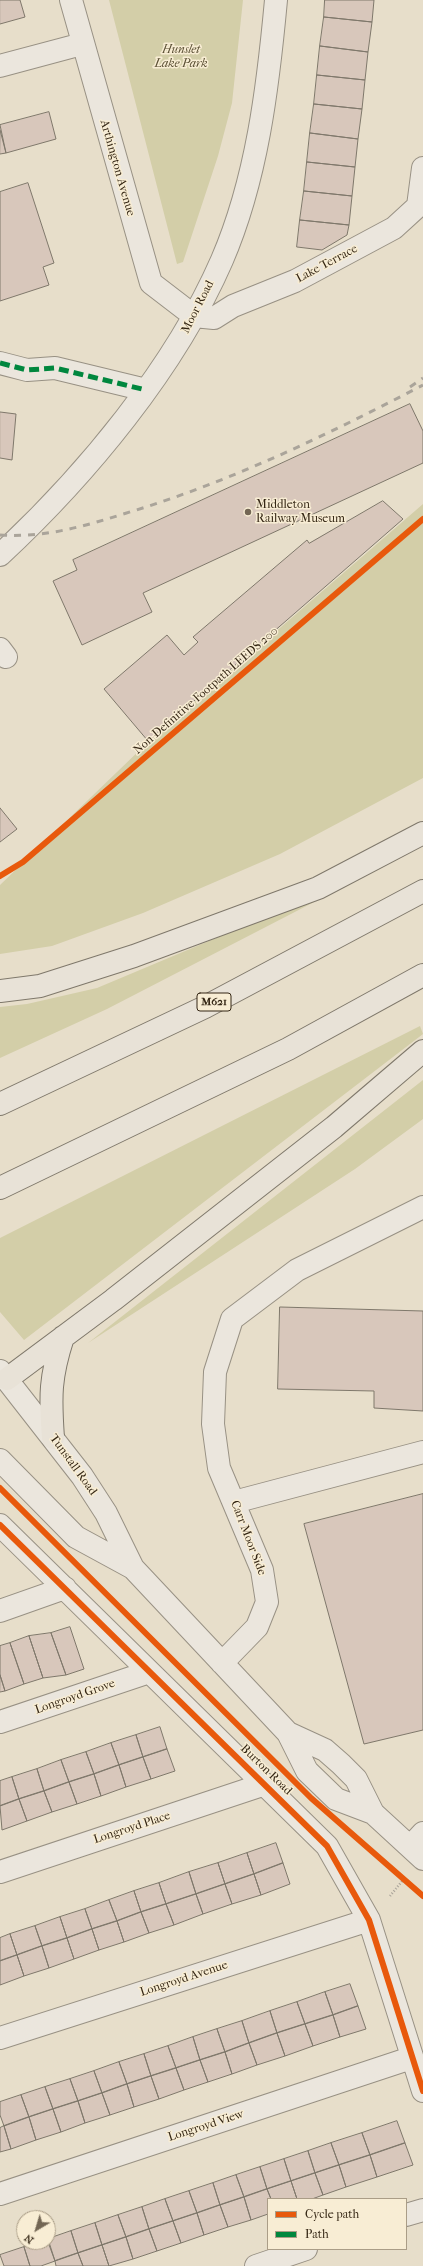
<!DOCTYPE html>
<style>
body{margin:0}
#map{position:relative;width:423px;height:2266px;overflow:hidden;background:#e7deca;font-family:"IM FELL French Canon",serif}
canvas{display:block}
.legend{position:absolute;left:267px;top:2198px;width:140px;height:52px;box-sizing:border-box;background:#f8edd4;border:1px solid #aa9d87;margin:0;padding:5px 7px;list-style:none;font-size:12px;color:#342614}
.legend li{display:flex;align-items:center;gap:8px;height:20px}
.legend b{width:20px;border:1px solid #aa9d87}
.north{position:absolute;left:16px;top:2210px;width:40px;height:40px;box-sizing:border-box;background:#f8edd4;border:1px solid #aa9d87;border-radius:50%;rotate:218deg;font-size:11px;font-weight:700;line-height:16px;text-align:center;color:#342614}
.north::after{content:'';display:block;margin:auto;width:14px;height:18px;background:#736654;clip-path:polygon(50% 0,100% 100%,50% 72%,0 100%)}
</style>
<div id="map">
<canvas width="423" height="2266"></canvas>
<ul class="legend">
<li><b style="height:5px;background:#e8590c"></b>Cycle path</li>
<li><b style="height:5px;background:#00873e"></b>Path</li>
</ul>
<div class="north">N</div>
</div>
<script>
const ctx = document.querySelector('canvas').getContext('2d');
ctx.lineJoin = 'round';
function fillPath(path, color) { ctx.fillStyle = color; ctx.fill(path, 'evenodd'); }
function trace(path, color, width, dash) { ctx.strokeStyle = color; ctx.lineWidth = width; ctx.lineCap = dash ? 'butt' : 'round'; ctx.setLineDash(dash || []); ctx.stroke(path); }
function drawText(font, color, halo, rows, align = 'center') {
  ctx.font = font + ' "IM FELL French Canon",serif'; ctx.lineWidth = 3; ctx.setLineDash([]); ctx.textBaseline = 'middle'; ctx.strokeStyle = halo; ctx.fillStyle = color; for (const [text, x, y, turn = 0] of rows) {
    ctx.save(); ctx.translate(x, y); ctx.rotate((+turn || 0) * Math.PI / 180); ctx.textAlign = isNaN(turn) ? turn : align; if (halo) ctx.strokeText(text, 0, 0); ctx.fillText(text, 0, 0); ctx.restore();
  }
}
const green = new Path2D(`
 M109 0H243L232 103 218 156 183 262 177 264Z
 M423 504V778L280 854 143 913 52 946 0 954V885L146 744Z
 M347 879 349 884 107 1009 0 1058V1007L27 1004 97 988 278 912Z
 M420 1026 423 1034 24 1340 0 1312V1238Z
 M423 1080V1119L355 1169 88 1343Z`);
const building = new Path2D(`
 M0 0H20L25 17 0 24Z
 M325 0H374L372 22 324 17Z
 M324 17 372 22 368 52 320 46Z
 M320 46 368 52 365 80 317 75Z
 M317 75 365 80 362 109 314 104Z
 M314 104 362 109 358 139 310 133Z
 M49 112 56 139 6 153 0 125Z
 M0 130 6 153 0 154Z
 M310 133 358 139 355 167 307 162Z
 M307 162 355 167 352 196 304 191Z
 M28 183 54 263 43 267 49 285 0 301V192Z
 M304 191 352 196 349 225 300 220Z
 M300 220 349 225 347 235 322 250 297 247Z
 M410 404 423 431V463L143 593 152 612 82 645 53 581 77 570 73 560Z
 M0 412 16 414 12 460 0 458Z
 M383 501 403 519 148 741 104 689 167 635 184 655 198 642 193 637 307 540 309 543Z
 M0 808 17 829 0 842Z
 M280 1307 423 1311V1411L374 1408V1391L278 1389Z
 M423 1494V1730L364 1744 304 1524Z
 M70 1627 84 1669 66 1675 51 1633Z
 M51 1633 66 1675 43 1678 29 1636Z
 M29 1636 43 1678 24 1684 10 1643Z
 M10 1643 24 1684 5 1691 0 1675V1646Z
 M0 1675 5 1691 0 1692Z
 M160 1727 167 1749 143 1757 136 1735Z
 M136 1735 143 1757 119 1765 111 1743Z
 M111 1743 119 1765 94 1774 86 1752Z
 M167 1749 175 1771 151 1779 143 1757Z
 M86 1752 94 1774 69 1782 61 1760Z
 M143 1757 151 1779 126 1787 119 1765Z
 M61 1760 69 1782 44 1791 37 1769Z
 M119 1765 126 1787 101 1796 94 1774Z
 M37 1769 44 1791 19 1799 12 1777Z
 M94 1774 101 1796 77 1804 69 1782Z
 M12 1777 19 1799 0 1806V1781Z
 M69 1782 77 1804 52 1812 44 1791Z
 M44 1791 52 1812 27 1821 19 1799Z
 M19 1799 27 1821 2 1830 0 1806Z
 M276 1843 283 1863 254 1874 247 1853Z
 M247 1853 254 1874 225 1884 218 1863Z
 M218 1863 225 1884 196 1894 189 1872Z
 M283 1863 290 1884 261 1895 254 1874Z
 M189 1872 196 1894 166 1904 159 1883Z
 M254 1874 261 1895 232 1904 225 1884Z
 M159 1883 166 1904 141 1912 134 1891Z
 M225 1884 232 1904 203 1914 196 1894Z
 M134 1891 141 1912 117 1921 109 1900Z
 M196 1894 203 1914 174 1925 166 1904Z
 M109 1900 117 1921 92 1929 85 1909Z
 M166 1904 174 1925 149 1933 141 1912Z
 M85 1909 92 1929 67 1938 60 1917Z
 M141 1912 149 1933 124 1942 117 1921Z
 M60 1917 67 1938 42 1946 35 1926Z
 M117 1921 124 1942 99 1950 92 1929Z
 M35 1926 42 1946 17 1955 10 1934Z
 M92 1929 99 1950 74 1959 67 1938Z
 M10 1934 17 1955 0 1961V1938Z
 M67 1938 74 1959 49 1968 42 1946Z
 M42 1946 49 1968 24 1976 17 1955Z
 M17 1955 24 1976 0 1985V1961Z
 M350 1984 358 2006 333 2015 325 1992Z
 M325 1992 333 2015 305 2024 297 2002Z
 M297 2002 305 2024 277 2033 270 2011Z
 M358 2006 366 2029 340 2037 333 2015Z
 M270 2011 277 2033 249 2043 242 2021Z
 M333 2015 340 2037 313 2046 305 2024Z
 M242 2021 249 2043 225 2052 217 2029Z
 M305 2024 313 2046 285 2056 277 2033Z
 M217 2029 225 2052 200 2060 193 2037Z
 M277 2033 285 2056 257 2065 249 2043Z
 M193 2037 200 2060 176 2068 168 2046Z
 M249 2043 257 2065 232 2074 225 2052Z
 M168 2046 176 2068 151 2076 144 2054Z
 M225 2052 232 2074 208 2082 200 2060Z
 M144 2054 151 2076 127 2084 119 2062Z
 M200 2060 208 2082 184 2090 176 2068Z
 M119 2062 127 2084 102 2093 94 2071Z
 M176 2068 184 2090 159 2099 151 2076Z
 M94 2071 102 2093 78 2101 70 2079Z
 M151 2076 159 2099 134 2107 127 2084Z
 M70 2079 78 2101 53 2109 45 2087Z
 M127 2084 134 2107 110 2115 102 2093Z
 M45 2087 53 2109 29 2117 21 2095Z
 M102 2093 110 2115 85 2123 78 2101Z
 M21 2095 29 2117 4 2126 0 2115V2102Z
 M78 2101 85 2123 61 2132 53 2109Z
 M53 2109 61 2132 36 2140 29 2117Z
 M29 2117 36 2140 11 2149 4 2126Z
 M397 2121 405 2143 370 2155 362 2133Z
 M4 2126 11 2149 0 2152V2128Z
 M362 2133 370 2155 339 2165 331 2143Z
 M331 2143 339 2165 315 2173 308 2151Z
 M405 2143 413 2165 377 2177 370 2155Z
 M308 2151 315 2173 291 2181 284 2159Z
 M370 2155 377 2177 346 2187 339 2165Z
 M284 2159 291 2181 267 2189 260 2167Z
 M339 2165 346 2187 323 2195 315 2173Z
 M260 2167 267 2189 244 2197 236 2175Z
 M315 2173 323 2195 312 2199H297L291 2181Z
 M236 2175 244 2197 220 2205 213 2183Z
 M291 2181 297 2199H271L267 2189Z
 M213 2183 220 2205 197 2213 189 2191Z
 M267 2189 271 2199H268V2214L251 2220 244 2197Z
 M189 2191 197 2213 173 2221 165 2199Z
 M244 2197 251 2220 228 2227 220 2205Z
 M165 2199 173 2221 149 2229 142 2207Z
 M220 2205 228 2227 204 2235 197 2213Z
 M142 2207 149 2229 126 2237 118 2215Z
 M197 2213 204 2235 181 2243 173 2221Z
 M118 2215 126 2237 102 2245 95 2223Z
 M173 2221 181 2243 157 2251 149 2229Z
 M95 2223 102 2245 78 2253 71 2231Z
 M149 2229 157 2251 133 2259 126 2237Z
 M71 2231 78 2253 55 2261 48 2239Z
 M126 2237 133 2259 109 2266 102 2245Z
 M39 2242H48L55 2261 41 2266H30L24 2247Z
 M102 2245 109 2266H83L78 2253Z
 M24 2247 30 2266H4L0 2255Z
 M78 2253 83 2266H56L55 2261Z`);
const path = new Path2D(`
 M390 1896 403 1880`);
const minor = new Path2D(`
 M71 0 151 283 194 316 214 318 233 306 295 281 394 228 418 206 423 168
 M0 66 82 44
 M0 363 27 370 55 368 146 390
 M0 555C86 475 175 368 222 260 257 179 268 87 276 0
 M0 649 6 657
 M0 1371 82 1476 106 1513 133 1568 288 1733 307 1771 336 1799 373 1813
 M0 1460 76 1537 133 1568
 M234 1502 423 1452
 M0 1525 327 1846 369 1920 423 2091
 M0 1611 65 1588
 M222 1663 257 1627 267 1602 262 1570 219 1468 213 1424 215 1372 232 1319 297 1270 423 1207
 M0 1722 149 1672
 M288 1733 325 1750 341 1764 356 1779 373 1813 423 1859
 M410 1847 423 1833
 M0 1872 265 1784
 M0 2038 369 1920
 M0 2194 411 2058
 M406 2215 423 2210
 M256 2266 306 2249`);
const highway = new Path2D(`
 M0 991 40 986 134 956 318 888 423 833
 M0 1104 205 1007 423 891
 M0 1188 288 1049 423 975
 M7 1379 113 1300 334 1127 423 1051
 M53 1438C50 1396 50 1377 63 1337`);
const rail = new Path2D(`
 M410 387 423 378
 M0 535C48 538 88 525 133 511 234 480 329 434 423 385`);
const quiet = new Path2D(`
 M0 363 27 370 55 368 146 390`);
const cycleway = new Path2D(`
 M0 876 23 862 423 519
 M0 1488 311 1798 423 1896
 M0 1525 327 1846 369 1920 423 2091`);
const markers = [
 [248,512,4,"#736654"]
];
const shields = [
 [214,1002,34]
];
const shieldNames = [
 ["M621",214,1002]
];
const parkNames = [
 ["Hunslet",181,50],
 ["Lake Park",181,64]
];
const streetNames = [
 ["Arthington Avenue",117,168,74],
 ["Lake Terrace",327,264,-28],
 ["Moor Road",198,307,-63],
 ["Non-Definitive Footpath LEEDS 200",206,691,-41],
 ["Tunstall Road",73,1465,54],
 ["Carr Moor Side",248,1538,69],
 ["Longroyd Grove",75,1697,-19],
 ["Burton Road",266,1770,44],
 ["Longroyd Place",132,1828,-18],
 ["Longroyd Avenue",184,1979,-18],
 ["Longroyd View",206,2126,-18]
];
const poiNames = [
 ["Middleton",256,505],
 ["Railway Museum",256,519]
];
fillPath(green, '#d3cea8');
fillPath(building, '#d8c7bb');
trace(building, '#7f786b', 1);
trace(minor, '#989184', 24);
trace(highway, '#7f786b', 24);
trace(path, '#aaa49a', 2.5, [1, 2]);
trace(minor, '#ebe6dd', 22);
trace(highway, '#e8e2d7', 22);
trace(rail, '#aaa49a', 3, [7, 7]);
trace(quiet, '#00873e', 5, [10, 5]);
trace(cycleway, '#e8590c', 6);
for (const [x, y, r, color] of markers) { const dot = new Path2D(); dot.arc(x, y, r, 0, 2 * Math.PI); ctx.fillStyle = color; ctx.fill(dot); trace(dot, '#f8edd4', 1.5); }
for (const [x, y, w] of shields) { const box = new Path2D(); box.roundRect(x - w / 2, y - 9, w, 18, 3); ctx.fillStyle = '#f8edd4'; ctx.fill(box); trace(box, '#342614', 1); }
drawText('bold 11px', '#342614', null, shieldNames);
drawText('italic 12px', '#584d32', '#f8edd4', parkNames);
drawText('12px', '#342614', '#f8edd4', streetNames);
drawText('12px', '#342614', '#f8edd4', poiNames, 'left');
</script>
